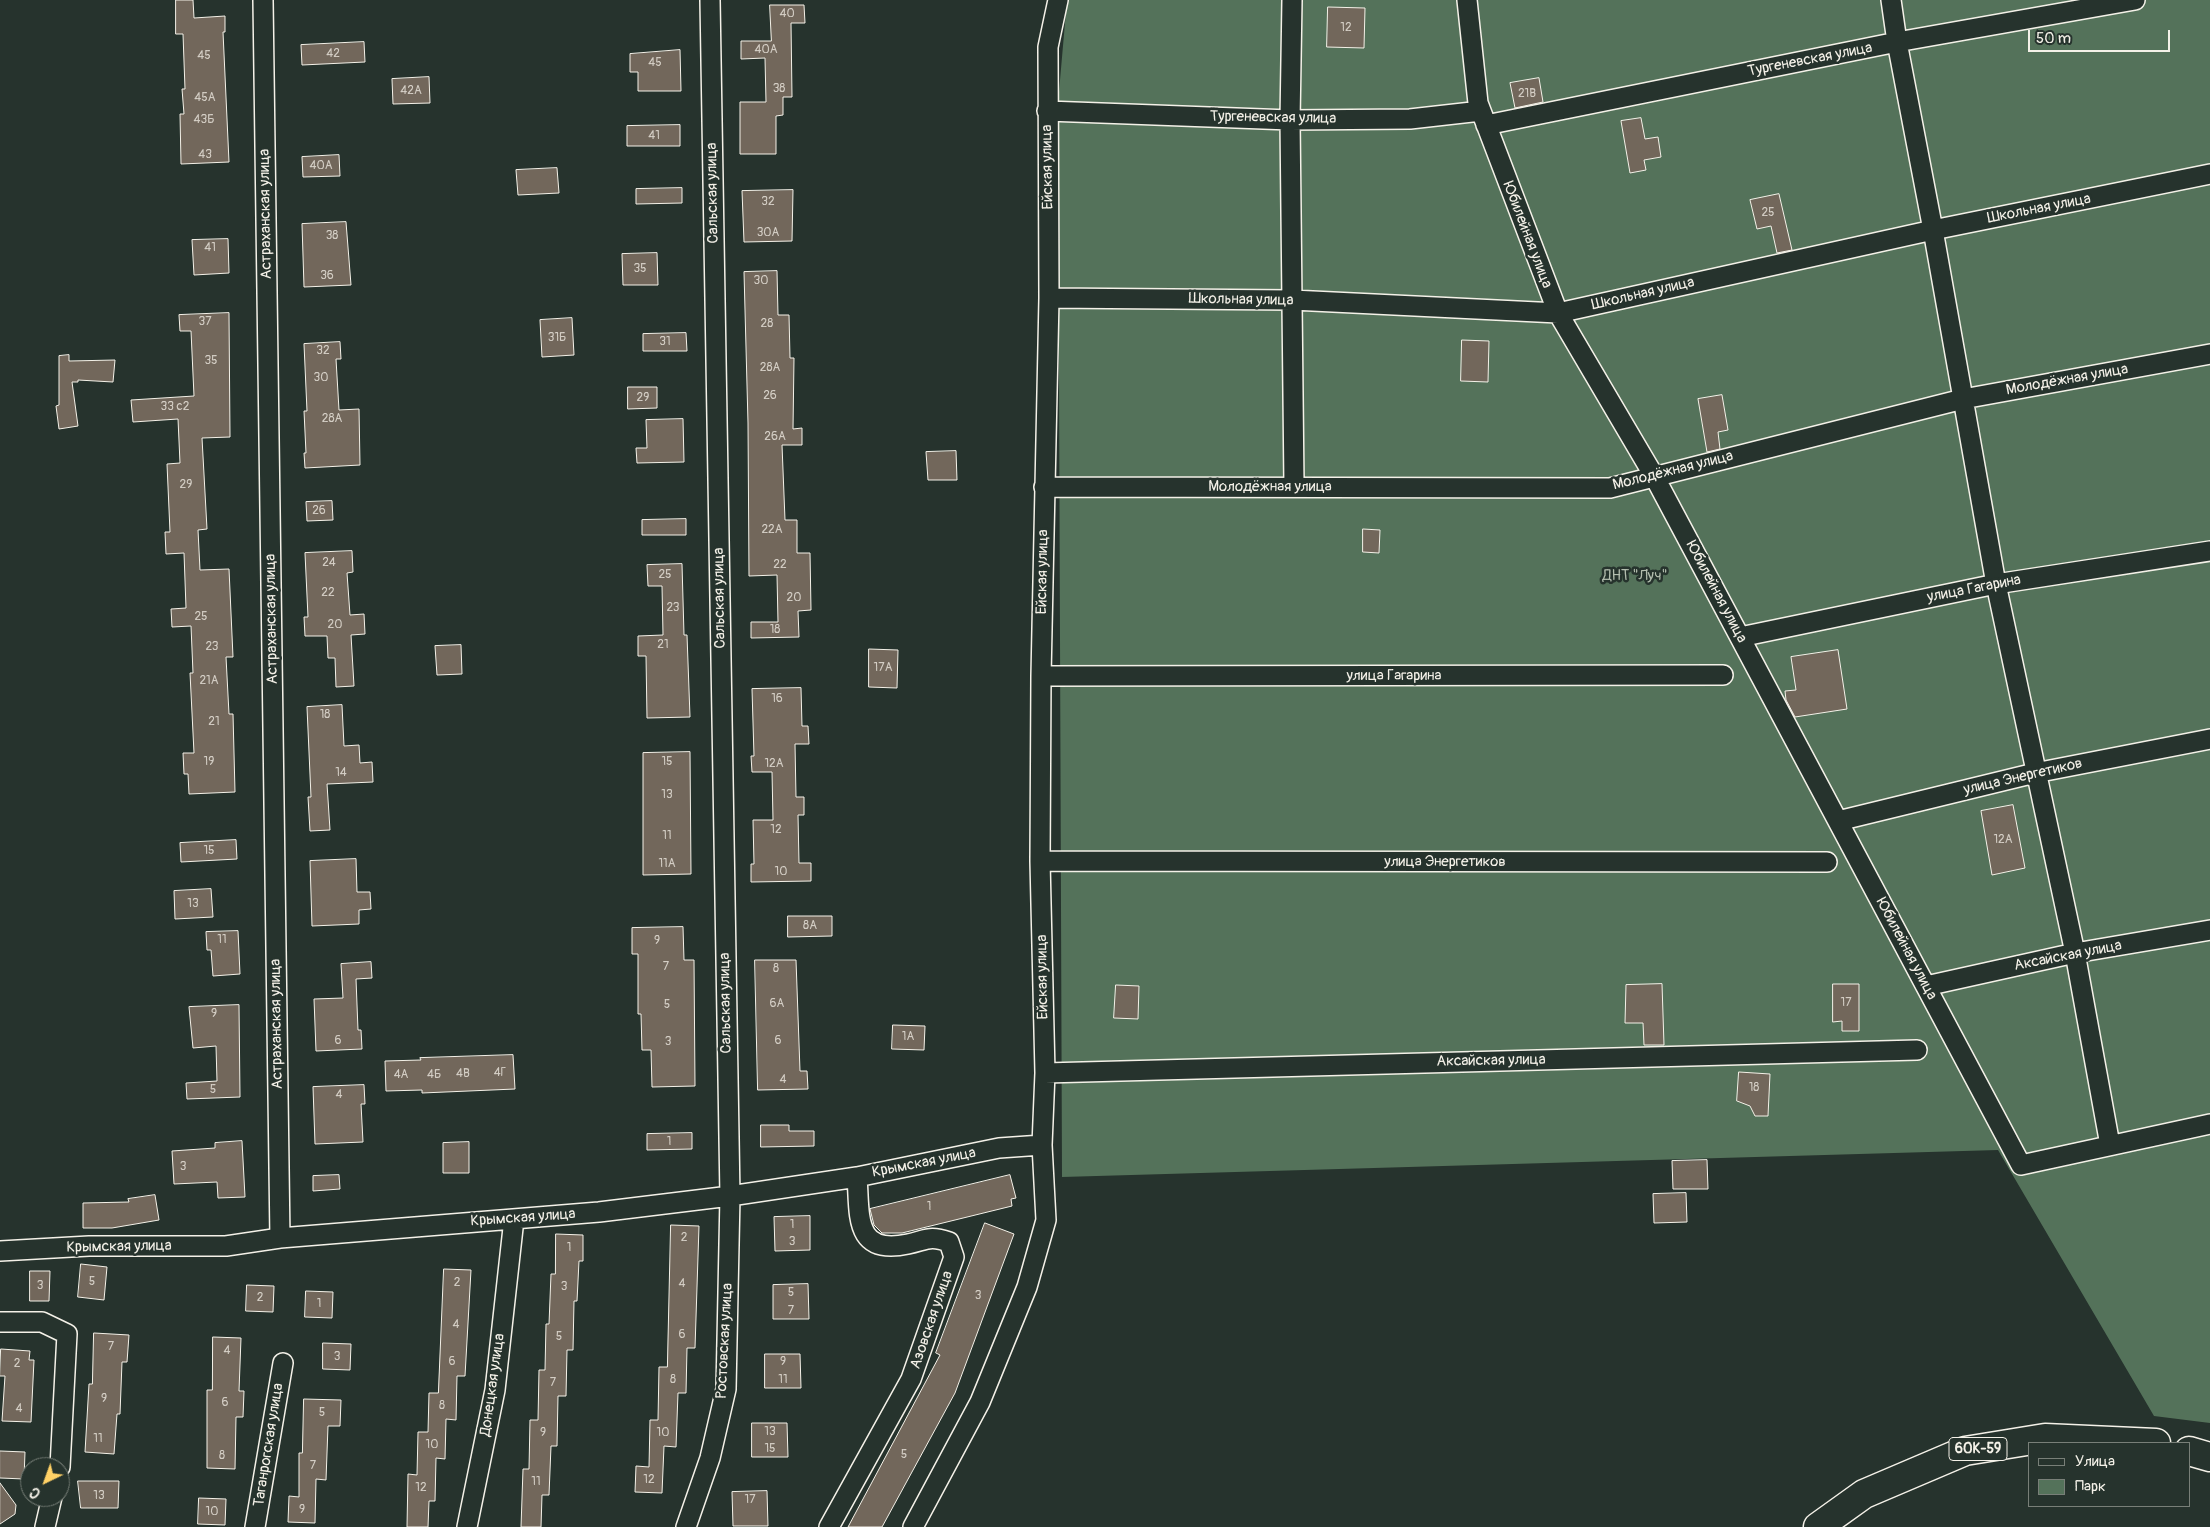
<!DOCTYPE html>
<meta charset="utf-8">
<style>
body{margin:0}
#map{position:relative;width:2210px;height:1527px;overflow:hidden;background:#26332d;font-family:Pangolin,sans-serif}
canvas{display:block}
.legend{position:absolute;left:2028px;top:1442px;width:162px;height:65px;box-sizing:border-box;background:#26332d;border:1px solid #787f78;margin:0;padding:6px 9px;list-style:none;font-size:15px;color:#f4f1e8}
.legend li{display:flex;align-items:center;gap:10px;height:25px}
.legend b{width:25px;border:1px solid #787f78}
.north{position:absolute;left:20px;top:1457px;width:50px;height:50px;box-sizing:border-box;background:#26332d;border:1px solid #787f78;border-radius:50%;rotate:222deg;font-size:14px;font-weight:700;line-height:20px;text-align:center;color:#f4f1e8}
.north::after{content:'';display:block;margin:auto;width:18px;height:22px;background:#ffd166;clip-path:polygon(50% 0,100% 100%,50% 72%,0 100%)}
.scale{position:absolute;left:2028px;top:30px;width:142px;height:22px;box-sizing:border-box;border:2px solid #f4f1e8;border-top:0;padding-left:6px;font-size:15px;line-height:18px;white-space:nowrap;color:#f4f1e8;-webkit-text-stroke:4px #26332d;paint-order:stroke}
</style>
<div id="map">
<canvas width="2210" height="1527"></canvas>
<ul class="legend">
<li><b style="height:6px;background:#26332d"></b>Улица</li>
<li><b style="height:14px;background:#54725a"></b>Парк</li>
</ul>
<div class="north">С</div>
<div class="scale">50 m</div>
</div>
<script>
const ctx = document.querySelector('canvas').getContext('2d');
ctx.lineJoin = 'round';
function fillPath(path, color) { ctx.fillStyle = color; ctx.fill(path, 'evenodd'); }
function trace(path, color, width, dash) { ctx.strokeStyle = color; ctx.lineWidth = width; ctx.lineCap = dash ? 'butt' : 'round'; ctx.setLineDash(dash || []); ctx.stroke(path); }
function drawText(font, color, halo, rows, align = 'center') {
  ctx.font = font + ' Pangolin,sans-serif'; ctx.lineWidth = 5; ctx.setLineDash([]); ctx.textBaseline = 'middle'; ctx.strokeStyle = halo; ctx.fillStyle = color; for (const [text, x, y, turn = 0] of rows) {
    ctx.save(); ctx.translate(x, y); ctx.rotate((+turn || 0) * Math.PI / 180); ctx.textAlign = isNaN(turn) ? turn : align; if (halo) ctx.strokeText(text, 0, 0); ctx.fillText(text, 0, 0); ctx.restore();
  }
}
const green = new Path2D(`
 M1067 0H2210V1423L2154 1416 1998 1150 1062 1177 1058 103Z`);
const building = new Path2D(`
 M176 0H193L194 18 225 16V32H223L229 162 181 164 180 114H184L182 89H185L183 34H176Z
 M770 5H804L805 23H791L792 97H783V115L776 116V154H740V102H766L765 58 741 59V41H771Z
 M1328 7 1365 8 1364 48 1327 47Z
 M364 42 365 62 302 65 301 45Z
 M680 50 681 91H638V72H630V54Z
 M429 77 430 103 393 104 392 79Z
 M1539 78 1543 102 1515 108 1510 83Z
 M1641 118 1645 139 1658 137 1661 157 1644 160 1646 170 1630 173 1621 121Z
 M680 125V146H627V126Z
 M339 155 340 176 303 177 302 157Z
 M557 168 559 193 518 195 516 170Z
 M682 188V203L636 204V189Z
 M793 190 792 241 744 242 742 191Z
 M1779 194 1792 250 1777 253 1771 226 1757 229 1750 200Z
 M346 222 351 285 304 287 302 224Z
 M228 239 229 273 194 275 192 240Z
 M657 253 658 285H623L622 254Z
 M777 271 778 315H789L790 358H794L793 429 802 428V445H782L785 520H797V553H810L811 610 798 611 799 637 751 638V622H778L777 575 749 576 748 423 744 272Z
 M229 313 230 437 202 438 207 529 198 530 200 570 229 569 233 657H226L229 714H233L235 792 189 794 188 774H184L183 753H194L190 673H193L191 626 172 627 171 609 186 608 184 553 166 554 165 532H170L167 464 180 463 178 419 133 422 131 400 194 396 191 331H180L179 315Z
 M572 318 574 355 542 357 540 320Z
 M686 333 687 351H643V334Z
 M1462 340 1489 341 1488 382 1461 381Z
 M340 342 341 359H336L339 410 359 409 360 465 305 468 304 453H306L304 411H307L304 344Z
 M69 355V361L115 360 113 382 78 380V382H72L78 426 59 429 56 406 59 405V356Z
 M628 387H657V408L628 409Z
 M1722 395 1728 430 1718 432 1720 449 1707 452 1698 399Z
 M683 419 684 462 637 463 636 448H647L646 420Z
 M956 451 957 480H928L926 452Z
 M332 501 333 520 307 521 306 502Z
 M686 519V535H642V520Z
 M1363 529 1380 530 1379 553 1363 552Z
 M352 551 353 572 347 573 350 615 364 614 365 634 351 635 354 686 336 687 335 658H328L327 636H305L304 617H308L305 553Z
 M682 564 684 635H687L690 717 647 718 646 656H638V636L663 635 662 586H648L647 565Z
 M461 645 462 674 437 675 435 646Z
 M869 649 898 650 897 688 869 687Z
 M1838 650 1847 709 1795 717 1786 700 1785 691 1796 690 1791 657Z
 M801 688 802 726H808L809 744H795L796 797H804V815H798L799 863H811V881L751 882V864H754L753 820H773L772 772H752L751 756H754L752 689Z
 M342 705 344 746 359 745 360 763 372 762 373 782 327 784 330 830 310 831 308 797H311L307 707Z
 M690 752 691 874 643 875V753Z
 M2013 805 2025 868 1992 875 1981 811Z
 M236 840 237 859 181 862 180 843Z
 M356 859 357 892H370L371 909 359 910V924L312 926 310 861Z
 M211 889 213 917 175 919 174 891Z
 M788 916H832V936L788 937Z
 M683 927 684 960H694L695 1086 652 1087 651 1050H642L641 1014H638V954H632V928Z
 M238 931 240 974 213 976 211 950H207L206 932Z
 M755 960H796L800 1071H807L808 1089 758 1090Z
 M371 962 372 978 356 979 358 1030H361L362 1049 316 1051 314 999 343 998 341 964Z
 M1662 984 1664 1045H1644L1643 1023H1625L1626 985Z
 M1833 984H1859V1031H1842V1021L1833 1022Z
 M1116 985 1139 986 1138 1019 1114 1018Z
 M239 1005 240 1097 187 1099 186 1083 217 1081 216 1046 193 1048 189 1007Z
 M893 1025 925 1026 924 1050 892 1049Z
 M513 1055 515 1089 422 1093V1090L386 1091 385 1061 421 1060 420 1058Z
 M1739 1072 1770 1074 1768 1116H1755L1750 1106 1737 1101Z
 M364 1085 365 1104H361L363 1142 315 1144 313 1087Z
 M761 1125H789V1131H814V1146L761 1147Z
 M692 1133V1149L647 1150V1134Z
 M242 1141 245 1197 218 1198 217 1182 174 1184 172 1151 215 1148V1143Z
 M469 1142V1173H443V1143Z
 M1707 1160 1708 1189H1673L1672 1161Z
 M339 1175 340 1189 313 1191V1176Z
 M1010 1175 1016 1198 1011 1199 1012 1206 902 1233H882L874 1225 870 1209Z
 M1686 1193 1687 1222 1654 1223 1653 1194Z
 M155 1195 159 1220 112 1228H83V1203L129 1202 128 1199Z
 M810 1216V1250L775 1251 774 1217Z
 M985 1223 1014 1234 955 1393 882 1527H848L940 1355 936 1353Z
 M671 1225 699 1226 695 1348H687L686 1393H678L676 1447 664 1446 662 1493 635 1492 636 1466 649 1467 650 1420H658L659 1367H667Z
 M556 1234 583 1235V1261H579L577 1301H574L573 1350H567L566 1396H558L557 1446H551L549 1495H542L541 1527H521L523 1469H529L530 1420H538L539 1370H545L546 1324H549L551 1274H555Z
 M81 1264 107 1267 104 1300 78 1297Z
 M444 1269 471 1270 465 1376H457L456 1420 446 1419 445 1459 436 1458 435 1501H429L428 1527H407L408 1474 417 1475 418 1432H428L429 1393H438Z
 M30 1271H50L49 1301H30Z
 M808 1284 809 1319H773V1285Z
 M247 1285 274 1286 273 1312 246 1311Z
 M306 1291 333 1292 332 1318 305 1317Z
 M94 1333 129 1335 127 1362H122L120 1414H117L114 1454 85 1452 89 1384H92Z
 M213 1337 241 1338 239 1391H244L243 1417H236L235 1469 207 1468V1390H212Z
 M323 1343 351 1344 350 1370 323 1369Z
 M1 1349 30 1351 29 1360H34L31 1422 2 1421 5 1376H0Z
 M765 1354H800L801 1388H765Z
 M304 1399 341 1400 340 1426H328L326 1480 316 1479 315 1523 288 1522 289 1496 299 1497V1453H302Z
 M752 1423H787L788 1457H752Z
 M0 1451 25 1452 24 1479 0 1478Z
 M78 1481H119L118 1508H81Z
 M0 1483 16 1505 15 1514 0 1524Z
 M767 1491 768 1526H733L732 1492Z
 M199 1498 226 1499 225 1525 198 1524Z`);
const minor = new Path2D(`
 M263 0 280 1238
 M1292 0 1290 120 1294 486
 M1467 0 1478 103 1558 313 1654 476 2021 1165 2210 1124
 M1891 0 1897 42 1933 230 1996 584 2075 953 2110 1145
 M1047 111 1290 120 1410 119 1481 111
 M1486 125 1897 42 2135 0
 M1049 298 1292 300 1558 313 1933 230 2210 174
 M1044 487 1610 488 1963 399 2210 354
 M1740 637 1996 584 2210 551
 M1041 676 1723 675
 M1838 821 2035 773 2210 739
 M1040 861 1827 862
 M1926 986 2075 953 2210 930
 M1045 1073 1917 1050
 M0 1251 89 1246H226L280 1238 599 1212 730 1196 857 1177 999 1148 1042 1145
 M0 1322H42L67 1334 60 1467
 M45 1527 52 1497
 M255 1527 283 1363
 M467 1527 495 1390 514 1219
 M686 1527 710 1458 726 1389 730 1196 710 0
 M829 1527 911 1379 954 1257 949 1242C929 1235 927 1240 908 1244 853 1256 860 1214 857 1177
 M913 1527 980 1402 1027 1287 1046 1220 1042 1145 1045 1073 1040 861 1041 676 1049 298 1048 47 1058 0`);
const primary = new Path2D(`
 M2189 1451 2210 1457
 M1818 1527 1864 1494 1965 1451 2045 1438 2156 1443`);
const numberNames = [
 ["40",787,14],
 ["12",1346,28],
 ["40А",766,50],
 ["42",333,54],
 ["45",204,56],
 ["45",655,63],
 ["38",779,89],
 ["42А",411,91],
 ["21В",1527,94],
 ["45А",205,98],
 ["43Б",204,120],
 ["41",654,136],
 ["43",205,155],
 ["40А",321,166],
 ["32",768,202],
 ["25",1768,213],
 ["30А",768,233],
 ["38",332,236],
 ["41",210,248],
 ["35",640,269],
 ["36",327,276],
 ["30",761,281],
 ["37",205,322],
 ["28",767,324],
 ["31Б",557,338],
 ["31",665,342],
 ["32",323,351],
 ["35",211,361],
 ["28А",770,368],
 ["30",321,378],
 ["26",770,396],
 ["29",643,398],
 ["33 с2",175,407],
 ["28А",332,419],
 ["26А",775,437],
 ["29",186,485],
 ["26",319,511],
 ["22А",772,530],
 ["24",329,563],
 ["22",780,565],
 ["25",665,575],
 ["22",328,593],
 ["20",794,598],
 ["23",673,608],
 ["25",201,617],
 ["20",335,625],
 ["18",775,630],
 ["21",663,645],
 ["23",212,647],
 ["17А",883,668],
 ["21А",209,681],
 ["16",777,699],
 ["18",325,715],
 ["21",214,722],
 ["19",209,762],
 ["15",667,762],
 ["12А",774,764],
 ["14",341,773],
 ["13",667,795],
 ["12",776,830],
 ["11",667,836],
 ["12А",2003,840],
 ["15",209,851],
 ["11А",667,864],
 ["10",781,872],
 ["13",193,904],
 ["8А",810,926],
 ["11",222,940],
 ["9",657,941],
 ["7",666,967],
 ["8",776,969],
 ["17",1846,1003],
 ["6А",777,1004],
 ["5",667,1005],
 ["9",214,1014],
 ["1А",908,1037],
 ["6",338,1041],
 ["6",778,1041],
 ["3",668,1042],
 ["4Г",500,1073],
 ["4В",463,1074],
 ["4А",401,1075],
 ["4Б",434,1075],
 ["4",783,1080],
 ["18",1754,1088],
 ["5",213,1090],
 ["4",339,1095],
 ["1",669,1142],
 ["3",183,1167],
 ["1",929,1207],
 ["1",792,1225],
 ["2",684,1238],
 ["3",792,1242],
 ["1",569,1248],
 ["5",92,1282],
 ["2",457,1283],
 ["4",682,1284],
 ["3",40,1286],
 ["3",564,1287],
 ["5",791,1293],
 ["3",978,1296],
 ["2",260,1298],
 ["1",319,1304],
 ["7",791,1311],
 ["4",456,1325],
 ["6",682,1335],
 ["5",559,1337],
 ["7",111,1347],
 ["4",227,1351],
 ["3",337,1357],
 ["6",452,1362],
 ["9",783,1362],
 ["2",17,1364],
 ["8",673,1380],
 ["11",783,1380],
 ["7",553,1383],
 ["9",104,1399],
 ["6",225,1403],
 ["8",442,1406],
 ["4",19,1409],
 ["5",322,1413],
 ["13",770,1432],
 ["9",543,1433],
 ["10",663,1433],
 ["11",98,1439],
 ["10",432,1445],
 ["15",770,1449],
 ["5",904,1455],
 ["8",222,1456],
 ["7",313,1466],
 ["12",649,1480],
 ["11",536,1482],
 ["12",421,1488],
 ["13",99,1496],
 ["17",750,1500],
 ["9",302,1510],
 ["10",212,1512]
];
const shields = [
 [1978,1449,58]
];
const shieldNames = [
 ["60К-59",1978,1449]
];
const streetNames = [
 ["Тургеневская улица",1810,60,-11],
 ["Тургеневская улица",1273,118,1],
 ["Ейская улица",1048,167,-91],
 ["Сальская улица",713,193,-91],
 ["Школьная улица",2039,209,-11],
 ["Астраханская улица",266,214,-91],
 ["Юбилейная улица",1527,235,69],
 ["Школьная улица",1643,294,-13],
 ["Школьная улица",1241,300,1],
 ["Молодёжная улица",2067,380,-10],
 ["Молодёжная улица",1673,471,-14],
 ["Молодёжная улица",1270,487],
 ["Ейская улица",1043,572,-89],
 ["улица Гагарина",1974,589,-11],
 ["Юбилейная улица",1716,592,62],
 ["Сальская улица",720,598,-91],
 ["Астраханская улица",272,619,-91],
 ["улица Гагарина",1394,676],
 ["улица Энергетиков",2023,777,-13],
 ["улица Энергетиков",1445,862],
 ["Юбилейная улица",1906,949,62],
 ["Аксайская улица",2068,956,-11],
 ["Ейская улица",1043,977,-91],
 ["Сальская улица",726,1003,-91],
 ["Астраханская улица",277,1024,-91],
 ["Аксайская улица",1491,1061,-1],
 ["Крымская улица",924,1163,-11],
 ["Крымская улица",523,1218,-4],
 ["Крымская улица",119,1247,-1],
 ["Азовская улица",932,1320,-71],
 ["Ростовская улица",725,1341,-87],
 ["Донецкая улица",493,1385,-82],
 ["Таганрогская улица",269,1445,-81]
];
const parkNames = [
 ["ДНТ \"Луч\"",1635,576]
];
fillPath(green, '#54725a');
fillPath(building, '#72675b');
trace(building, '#f4f1e8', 1);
trace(minor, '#f4f1e8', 22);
trace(primary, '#f4f1e8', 31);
trace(minor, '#26332d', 19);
trace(primary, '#26332d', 28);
drawText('12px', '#d4cec5', null, numberNames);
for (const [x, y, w] of shields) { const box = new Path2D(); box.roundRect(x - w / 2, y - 11.5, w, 23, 4); ctx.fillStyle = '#26332d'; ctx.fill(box); trace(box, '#f4f1e8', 1); }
drawText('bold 14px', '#f4f1e8', null, shieldNames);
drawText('15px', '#f4f1e8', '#26332d', streetNames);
drawText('15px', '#b4beaf', '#26332d', parkNames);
</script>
